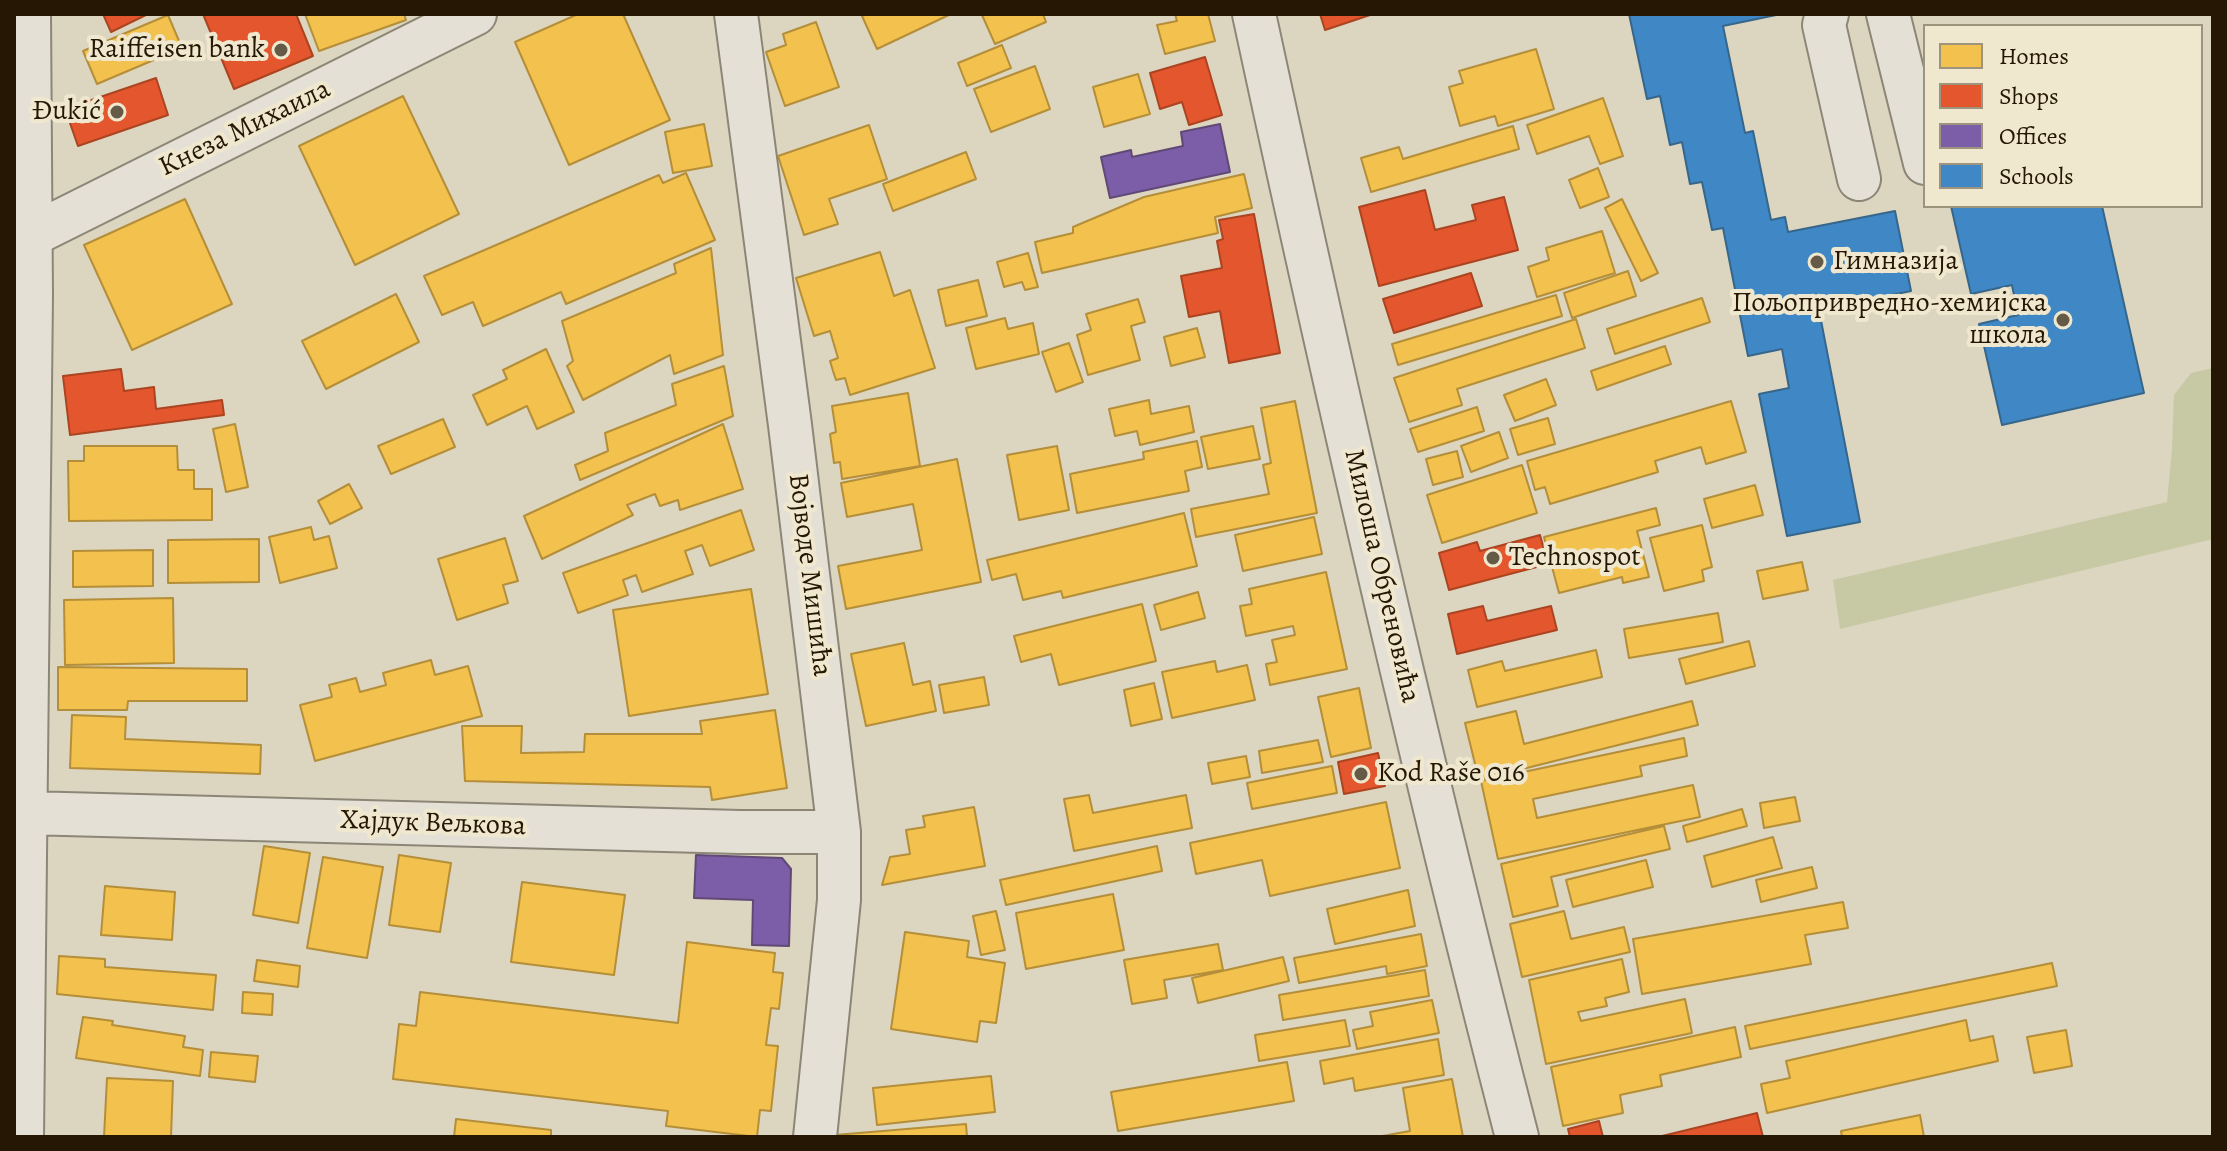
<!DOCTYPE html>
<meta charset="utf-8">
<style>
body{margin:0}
#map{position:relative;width:2227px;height:1151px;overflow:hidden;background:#dcd5c0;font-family:Alegreya,serif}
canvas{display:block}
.frame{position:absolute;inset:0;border:16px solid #251703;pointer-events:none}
.legend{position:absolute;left:1923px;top:24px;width:280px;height:184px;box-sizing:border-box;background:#efe8cf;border:2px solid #9e947d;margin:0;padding:10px 14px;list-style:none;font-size:24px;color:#251703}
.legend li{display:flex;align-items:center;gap:16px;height:40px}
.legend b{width:40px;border:2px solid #9e947d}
</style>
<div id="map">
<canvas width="2227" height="1151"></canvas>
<div class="frame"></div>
<ul class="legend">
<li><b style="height:22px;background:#f2c14e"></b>Homes</li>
<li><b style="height:22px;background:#e4572e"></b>Shops</li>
<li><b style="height:22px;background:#7b5ea7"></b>Offices</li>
<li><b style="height:22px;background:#3f88c5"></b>Schools</li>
</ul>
</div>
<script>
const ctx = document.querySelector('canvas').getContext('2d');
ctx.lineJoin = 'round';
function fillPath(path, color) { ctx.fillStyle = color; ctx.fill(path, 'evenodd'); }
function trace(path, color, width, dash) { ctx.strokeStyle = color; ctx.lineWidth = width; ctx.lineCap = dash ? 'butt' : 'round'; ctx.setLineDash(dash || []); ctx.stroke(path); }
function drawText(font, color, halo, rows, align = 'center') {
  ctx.font = font + ' Alegreya,serif'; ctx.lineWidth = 8; ctx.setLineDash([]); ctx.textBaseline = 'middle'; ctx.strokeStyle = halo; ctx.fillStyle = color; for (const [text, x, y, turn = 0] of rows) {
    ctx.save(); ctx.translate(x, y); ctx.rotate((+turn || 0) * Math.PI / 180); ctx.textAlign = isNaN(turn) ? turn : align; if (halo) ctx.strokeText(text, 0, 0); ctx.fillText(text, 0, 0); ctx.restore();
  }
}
const green = new Path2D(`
 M2213 368V539L1840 629 1833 580 2167 502 2172 449 2174 395 2191 373Z`);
const homes = new Path2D(`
 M305 14H404L406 20 319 51Z
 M578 14H623L670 120 569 165 515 42Z
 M867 14H951L877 49 862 16Z
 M986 14H1043L1046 22 995 44 982 15Z
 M1175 14H1208L1215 41 1165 54 1157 25 1177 21Z
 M168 15 182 48 97 84 83 51Z
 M816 22 839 87 785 106 766 52 786 45 783 34Z
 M1002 45 1011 68 967 86 958 63Z
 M1536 49 1554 109 1498 126 1495 116 1460 126 1449 87 1463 83 1459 71Z
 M1035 66 1050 109 991 132 974 89Z
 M1138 74 1150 114 1104 127 1093 87Z
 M403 96 459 214 355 265 299 146Z
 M1603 98 1623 156 1600 164 1589 136 1537 154 1527 125Z
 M704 124 712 166 673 173 665 132Z
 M869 125 887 179 829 199 838 224 804 235 778 156Z
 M1513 126 1519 149 1371 192 1361 158 1399 147 1403 159Z
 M966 152 976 179 893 211 883 184Z
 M1598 168 1609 197 1580 208 1569 180Z
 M686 173 715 240 566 304 561 292 483 326 473 302 442 315 424 276 659 175 663 183Z
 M1244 174 1252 208 1215 217 1218 233 1042 273 1035 242 1073 233V227L1144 197Z
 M185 199 232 304 132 350 84 245Z
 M1622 199 1658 273 1641 281 1605 208Z
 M1602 231 1615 273 1537 297 1528 267 1549 260 1546 248Z
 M711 248 723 355 674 374 670 355 583 400 567 366 573 361 562 321 676 273 674 264Z
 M880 252 894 296 910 290 935 368 850 395 845 378 836 380 833 371 830 361 838 358 830 331 814 336 796 278Z
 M1028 253 1038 287 1025 290 1022 282 1004 287 997 262Z
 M1628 271 1636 296 1572 318 1564 293Z
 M978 280 987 316 946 326 938 290Z
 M396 294 419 342 326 389 302 341Z
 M1556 295 1562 316 1398 365 1392 344Z
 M1702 298 1710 322 1615 354 1607 329Z
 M1138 299 1145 322 1131 326 1140 360 1088 375 1077 335 1091 330 1086 314Z
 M1005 318 1008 329 1033 323 1039 354 976 369 966 328Z
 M1576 319 1585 348 1457 389 1462 405 1409 422 1394 378Z
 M1197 328 1205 357 1171 366 1164 337Z
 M1069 343 1083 382 1056 392 1042 352Z
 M1665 346 1671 364 1597 390 1591 371Z
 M546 349 574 412 537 429 527 406 487 425 473 395 507 379 503 370Z
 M724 366 733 416 580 480 575 465 608 451 605 433 676 405 672 384Z
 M1546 379 1556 405 1515 421 1504 395Z
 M908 393 920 466 842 479 840 462 834 463 830 434 836 432 832 406Z
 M1149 400 1151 414 1189 406 1194 432 1140 445 1137 431 1115 436 1109 409Z
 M1295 401 1317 513 1196 537 1191 509 1269 494 1263 465 1271 463 1261 408Z
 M1731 401 1746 452 1706 464 1701 447 1655 461 1658 472 1550 504 1545 487 1535 490 1527 461Z
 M1477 407 1484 431 1418 452 1410 429Z
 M1548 418 1555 444 1518 455 1510 429Z
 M443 419 455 447 391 474 378 446Z
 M235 424 248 487 226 492 213 429Z
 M723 424 743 489 680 510 678 500 660 506 655 494 627 505 633 515 542 559 524 516Z
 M1253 426 1260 459 1208 469 1201 437Z
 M1499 432 1508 458 1471 472 1461 446Z
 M1197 441 1202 467 1185 471 1189 491 1077 513 1070 474 1144 459 1143 452Z
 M84 446H177L178 470H194V489H212V520L69 521 68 461H84Z
 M1057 446 1069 510 1019 520 1007 455Z
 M1457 451 1463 477 1433 485 1426 459Z
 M957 459 981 582 846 609 838 566 922 550 913 504 847 517 841 483Z
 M1522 465 1537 513 1442 543 1427 495Z
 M349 484 362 508 330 524 318 501Z
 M1755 485 1763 515 1712 528 1704 499Z
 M1656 508 1660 525 1637 531 1649 577 1623 583 1622 577 1559 593 1544 537Z
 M741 510 754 550 710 566 702 545 685 551 693 574 642 592 636 575 623 580 628 595 578 613 563 573Z
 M1184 513 1197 566 1063 598 1061 591 1023 600 1016 574 992 580 987 560Z
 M1314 517 1322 554 1243 571 1235 535Z
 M1702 525 1712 567 1702 570 1704 581 1664 591 1650 538Z
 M311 527 314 540 329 536 337 568 280 583 269 537Z
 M505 538 518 581 503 585 508 603 457 620 438 559Z
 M259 539V582L168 583V540Z
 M153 550V586L73 587V551Z
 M1802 562 1808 590 1763 599 1757 571Z
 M1326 572 1347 669 1270 685 1266 664 1277 662 1272 640 1295 635 1293 626 1246 636 1240 606 1252 604 1249 589Z
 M751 589 768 694 629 716 613 610Z
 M1198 592 1205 618 1161 630 1154 605Z
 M173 598 174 663 65 665 64 600Z
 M1142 604 1156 661 1059 685 1051 654 1021 662 1014 636Z
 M1718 613 1723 642 1629 658 1624 629Z
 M1749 641 1755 666 1686 684 1679 659Z
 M904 643 913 685 930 681 936 711 866 726 851 654Z
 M1596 650 1602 677 1477 707 1468 670 1502 661 1505 671Z
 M431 660 435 675 468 666 482 716 315 761 300 705 332 697 329 685 356 678 360 692 386 685 383 673Z
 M1215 661 1217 672 1247 665 1255 700 1172 718 1162 672Z
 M58 667 247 669V701H128L127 710H58Z
 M984 677 989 705 944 713 939 685Z
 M1154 683 1162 719 1131 726 1124 690Z
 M1359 688 1371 748 1331 757 1318 697Z
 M1692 701 1698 725 1479 780 1465 723 1516 711 1524 744Z
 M775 710 787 788 712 800 710 787 465 781 462 726H522L521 753 584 752 585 734H702L700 721Z
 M72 715 126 717 125 739 261 745 260 774 70 768Z
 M1684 738 1687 756 1640 766 1642 776 1533 799 1537 818 1693 785 1700 817 1498 859 1481 781Z
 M1318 740 1323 762 1262 773 1259 751Z
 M1246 756 1250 777 1212 784 1208 763Z
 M1332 766 1337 793 1252 809 1247 783Z
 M1089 795 1093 813 1186 795 1192 828 1074 851 1064 799Z
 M1795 797 1800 821 1764 828 1760 803Z
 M1386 802 1400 868 1270 896 1262 860 1196 874 1190 843Z
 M974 807 985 866 882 885 890 857 910 854 906 830 925 827 923 816Z
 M1742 809 1747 826 1687 842 1683 826Z
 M1664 826 1670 849 1551 877 1558 906 1513 917 1501 864Z
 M1773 837 1782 868 1712 887 1704 856Z
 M264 846 310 853 298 923 253 915Z
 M1157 846 1162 871 1006 905 1000 880Z
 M399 855 451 863 440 932 389 925Z
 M323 857 383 867 367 958 307 948Z
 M1646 860 1653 887 1573 907 1566 880Z
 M1812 867 1817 888 1761 902 1756 880Z
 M522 882 625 895 614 975 511 962Z
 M105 886 175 892 172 940 101 935Z
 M1408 890 1415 926 1335 944 1327 909Z
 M1113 894 1124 950 1026 969 1016 913Z
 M1843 902 1848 928 1805 935 1811 964 1642 994 1633 939Z
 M996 911 1005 950 981 955 973 916Z
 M1564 911 1571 939 1624 927 1630 952 1522 977 1510 924Z
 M905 932 969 941 967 957 1005 963 996 1023 980 1021 977 1042 891 1029Z
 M1421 934 1427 966 1387 974 1386 966 1299 983 1294 958Z
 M687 942 775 953 773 972 783 973 779 1009 771 1008 766 1045 778 1046 771 1111 760 1110 757 1137 666 1126 668 1111 393 1079 399 1024 416 1026 420 992 678 1023Z
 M1218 944 1223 970 1164 980 1167 998 1132 1004 1124 960Z
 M59 956 105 959V967L216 975 213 1010 57 994Z
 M1283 957 1289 981 1198 1003 1192 978Z
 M1622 959 1629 992 1605 998 1607 1006 1578 1012 1581 1021 1685 999 1692 1033 1546 1064 1529 980Z
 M257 960 300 966 298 987 254 981Z
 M2052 963 2057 986 1750 1049 1745 1026Z
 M1425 970 1429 996 1283 1020 1279 995Z
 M243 992 273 994 272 1015 242 1013Z
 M1432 1000 1439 1033 1357 1049 1353 1030 1373 1026 1370 1012Z
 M83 1017 113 1021 112 1025 185 1036 183 1047 203 1050 200 1076 76 1058Z
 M1345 1020 1350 1046 1259 1061 1255 1035Z
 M1966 1020 1970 1041 1993 1036 1998 1061 1767 1113 1761 1084 1790 1078 1786 1061Z
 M1735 1027 1741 1057 1660 1075 1662 1086 1620 1095 1623 1113 1563 1126 1551 1067Z
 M2066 1030 2072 1066 2034 1073 2027 1037Z
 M1438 1039 1444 1075 1355 1091 1353 1078 1324 1084 1320 1061Z
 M211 1052 258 1056 255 1082 209 1077Z
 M1287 1062 1294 1101 1118 1131 1111 1092Z
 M991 1076 995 1112 877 1125 873 1088Z
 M107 1078 173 1081 171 1137H104Z
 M1452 1079 1463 1137H1377L1410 1131 1403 1088Z
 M1920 1115 1924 1137H1842L1841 1131Z
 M456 1119 551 1130V1137H454Z
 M966 1124 967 1137H835V1135Z`);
const shops = new Path2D(`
 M103 14H148L111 32Z
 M203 14H296L313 56 234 89Z
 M1320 14H1373L1325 30Z
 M1205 57 1222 115 1189 125 1182 102 1160 109 1150 73Z
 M156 78 168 115 78 146 65 109Z
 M1425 190 1435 230 1476 220 1472 205 1504 197 1518 250 1379 286 1359 207Z
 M1254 214 1280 353 1229 363 1220 311 1189 317 1181 276 1222 268 1217 241 1223 239 1219 220Z
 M1471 273 1482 306 1394 333 1383 299Z
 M121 369 124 391 154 387 156 409 222 400 224 415 70 435 63 376Z
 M1540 535 1548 564 1449 590 1439 553 1477 542 1480 551Z
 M1483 606 1487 621 1551 606 1557 630 1457 654 1448 614Z
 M1378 753 1385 786 1344 794 1338 762Z
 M1757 1113 1763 1137H1658Z
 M1599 1121 1603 1137H1570L1568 1129Z`);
const offices = new Path2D(`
 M1220 124 1230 172 1110 198 1101 157 1131 150 1132 157 1183 146 1181 132Z
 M696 855 782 858 791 869 789 946 752 945 753 900 694 898Z`);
const schools = new Path2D(`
 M1629 14H1781L1723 26 1745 133 1753 131 1771 220 1785 217 1788 232 1895 211 1911 291 1819 310 1860 522 1787 536 1759 394 1789 388 1782 349 1748 356 1723 228 1712 230 1702 182 1690 184 1682 142 1670 145 1660 96 1647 99Z
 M1951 206H2102L2144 393 2002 425 1979 324 2018 315 2012 285 1971 294Z`);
const minor = new Path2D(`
 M736 14 790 425 839 832V900L815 1137
 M1254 14C1335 390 1421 765 1517 1137
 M1827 14 1824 25 1859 179
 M1888 14 1925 163
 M14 244 475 14
 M27 813 740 832H839
 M22 1137 31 295 29 14`);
const markers = [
 [281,50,8,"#655a45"],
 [117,112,8,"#655a45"],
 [1817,262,8,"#655a45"],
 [2063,320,8,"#655a45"],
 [1493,558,8,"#655a45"],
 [1361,774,8,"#655a45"]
];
const poiNames = [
 ["Raiffeisen bank",265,50],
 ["Đukić",101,112],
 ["Гимназија",1833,262,"left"],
 ["Пољопривредно-хемијска",2047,304],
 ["школа",2047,336],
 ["Technospot",1509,558,"left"],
 ["Kod Raše 016",1377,774,"left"]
];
const streetNames = [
 ["Кнеза Михаила",245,129,-26],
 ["Војводе Мишића",809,575,83],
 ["Милоша Обреновића",1381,576,77],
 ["Хајдук Вељкова",433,824,2]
];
fillPath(green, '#c7c9a4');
fillPath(homes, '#f2c14e');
trace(homes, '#b48e38', 2);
fillPath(shops, '#e4572e');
trace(shops, '#ab4421', 2);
fillPath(offices, '#7b5ea7');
trace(offices, '#614976', 2);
fillPath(schools, '#3f88c5');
trace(schools, '#37668b', 2);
trace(minor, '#8c8677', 46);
trace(minor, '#e4e0d5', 42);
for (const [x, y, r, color] of markers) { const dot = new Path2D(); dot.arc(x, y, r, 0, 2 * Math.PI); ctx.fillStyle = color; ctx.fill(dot); trace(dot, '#efe8cf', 3); }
drawText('28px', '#251703', '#efe8cf', poiNames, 'right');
drawText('28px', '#251703', '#efe8cf', streetNames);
</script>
